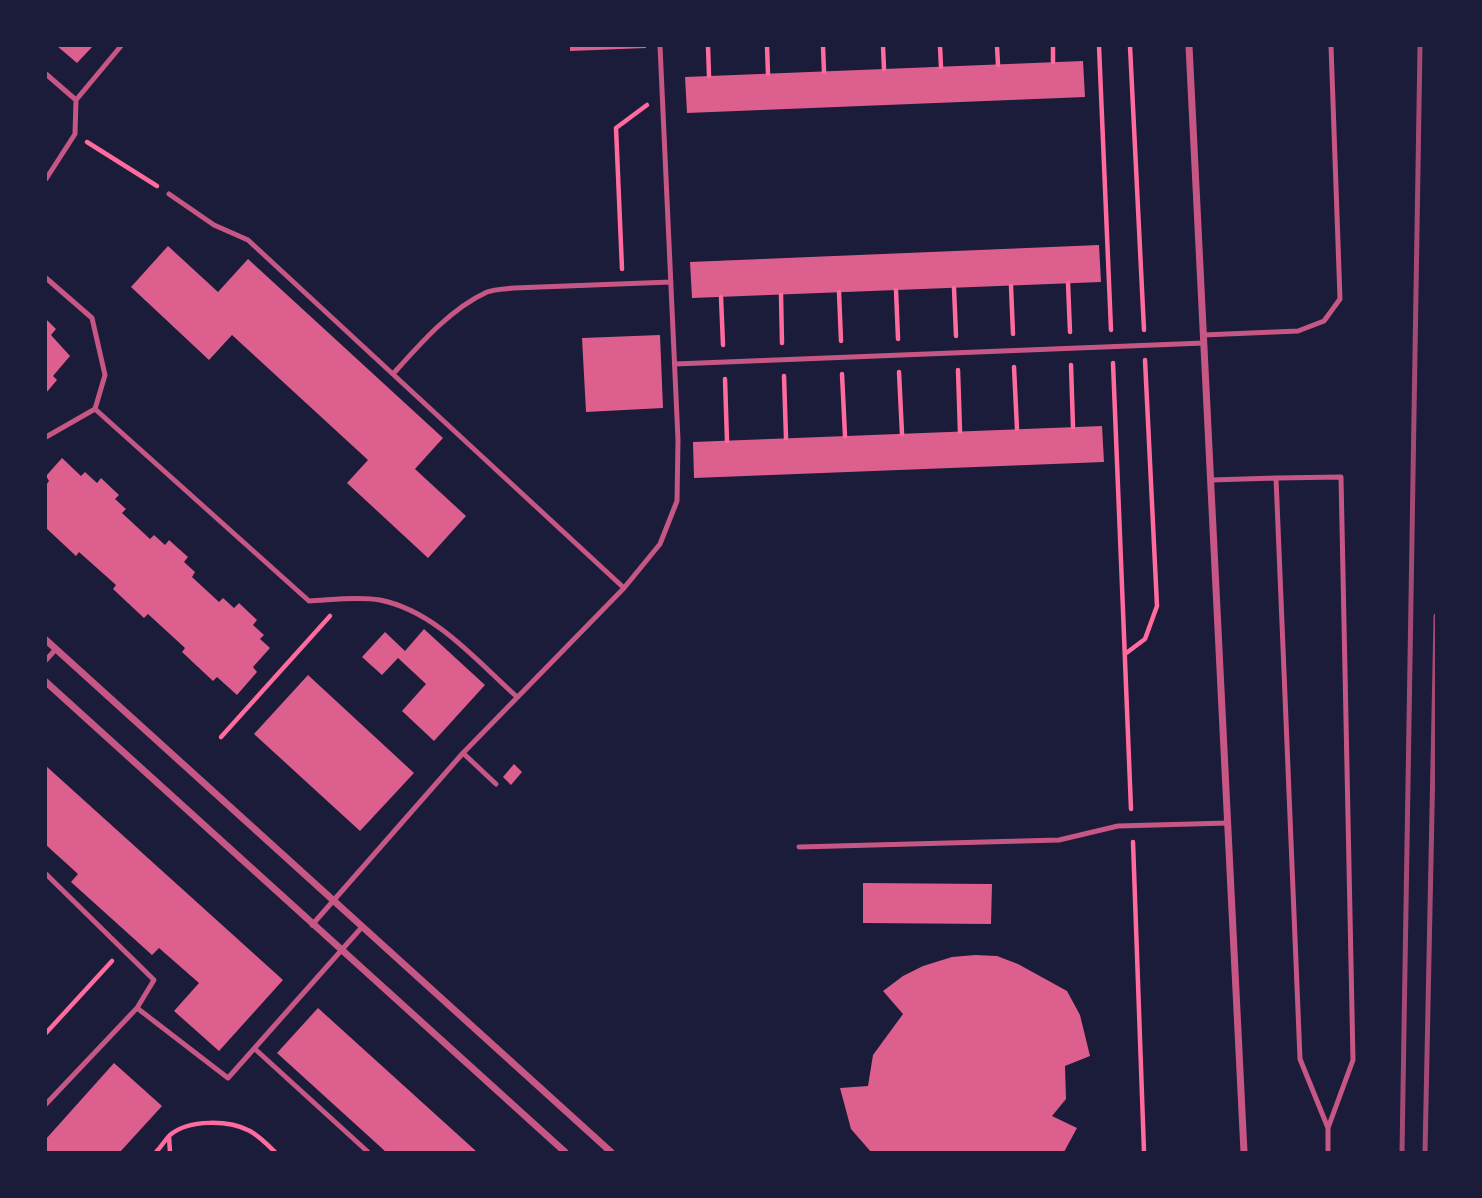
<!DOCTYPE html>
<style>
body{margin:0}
#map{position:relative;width:1482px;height:1198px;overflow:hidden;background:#1b1b3a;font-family:"PT Sans",sans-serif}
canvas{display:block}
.frame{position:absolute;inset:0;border:47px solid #1b1b3a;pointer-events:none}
</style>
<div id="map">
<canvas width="1482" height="1198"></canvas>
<div class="frame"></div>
</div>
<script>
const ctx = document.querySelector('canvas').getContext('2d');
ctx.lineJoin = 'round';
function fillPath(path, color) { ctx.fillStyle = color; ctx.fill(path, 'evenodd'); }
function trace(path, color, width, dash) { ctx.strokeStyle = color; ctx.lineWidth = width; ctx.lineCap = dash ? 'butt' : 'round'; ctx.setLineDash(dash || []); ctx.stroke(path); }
const building = new Path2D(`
 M57 46H93L77 63Z
 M570 46H646V48L570 51Z
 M1083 61 1085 97 687 113 685 77Z
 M1099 245 1101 282 692 298 690 262Z
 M168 246 218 292 248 259 443 438 415 469 466 516 428 558 347 483 368 460 232 335 209 360 131 287Z
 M46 319 56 329 51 335 70 356 53 376 57 380 46 393Z
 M660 335 663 408 586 412 582 338Z
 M1102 426 1104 462 694 478 693 442Z
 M62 458 81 476 85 472 97 483 101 478 119 495 115 499 126 509 122 513 150 539 154 535 165 545 169 540 188 557 184 562 195 572 192 577 219 602 223 598 234 608 239 603 257 620 253 625 264 635 260 639 270 648 253 667 257 672 237 695 217 677 213 681 182 652 185 648 148 614 144 618 113 589 116 585 79 552 76 556 46 528 47 522 46 521V485L49 481 46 476Z
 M424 629 485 685 434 741 402 711 426 684 398 658 382 675 362 657 385 632 405 651Z
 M308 675 414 773 360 831 254 734Z
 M514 764 522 772 511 785 503 777Z
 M46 766 283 980 219 1051 174 1011 199 983 159 948 152 955 71 882 78 874 46 845Z
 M863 883 992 884 991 924 863 923Z
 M975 955 997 956 1018 964 1067 991 1080 1015 1090 1056 1065 1066 1066 1099 1052 1116 1077 1128 1064 1152H871L851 1129 840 1088 868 1086 873 1055 903 1014 883 991 903 976 923 966 952 957Z
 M318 1008 477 1152H386L277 1053Z
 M114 1063 162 1106 120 1152H46V1139Z`);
const path = new Path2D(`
 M708 46 709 76
 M767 46 768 74
 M823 46 824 72
 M883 46 884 69
 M940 46 941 67
 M997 46 998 65
 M1053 46V62
 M1099 46 1111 330
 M1130 46 1144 330
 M87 142 157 186
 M622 269 616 128 647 105
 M1068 283 1070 332
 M1011 286 1013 334
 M954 288 956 336
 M896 290 898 339
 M839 292 841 341
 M781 295 782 343
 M721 297 723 345
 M1113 363 1131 809
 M1071 365 1073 427
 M1014 367 1017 429
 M958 370 960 432
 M899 372 902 434
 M842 374 845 436
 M784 376 786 438
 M725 379 727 441
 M1125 654 1145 639 1157 606 1145 360
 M221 737 330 616
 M1133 842 1144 1152
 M46 1033 112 961
 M169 1137 170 1152
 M156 1152C161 1147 165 1140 170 1135 189 1119 229 1120 250 1131 259 1136 268 1145 275 1152`);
const service = new Path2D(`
 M46 74 76 100 121 46
 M46 179 75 134 76 100
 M169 194 214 225 248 240 624 588
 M46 278 92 318 105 375 95 409 46 437
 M1203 335 1298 331 1324 321 1340 299 1331 46
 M675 364 1204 343
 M393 374C420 344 450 309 487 292 495 289 506 289 514 288L671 282
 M95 409 309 601C331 600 358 596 380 600 435 611 476 660 516 696
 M1276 478 1341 477 1353 1060 1328 1128
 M1211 480 1276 478 1300 1059 1328 1128V1152
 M46 660 56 649
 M463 753 496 784
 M799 847 1059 840 1118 826 1228 823
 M46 874 154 980 137 1008
 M312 925 463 753 624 588 660 544 677 501 678 440 660 46
 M255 1049 368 1152
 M46 1104 137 1008 228 1078 362 927`);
const minor = new Path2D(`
 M1189 46 1244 1152
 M46 640 611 1152
 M46 682 565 1152`);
const rail = new Path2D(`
 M1402 1152 1420 46
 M1425 1152 1436 616`);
fillPath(building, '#dd5f8e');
trace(path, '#ff6b9d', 4.5);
trace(service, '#c65784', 5);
trace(minor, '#c65784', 7);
trace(rail, '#a44b75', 5);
</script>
